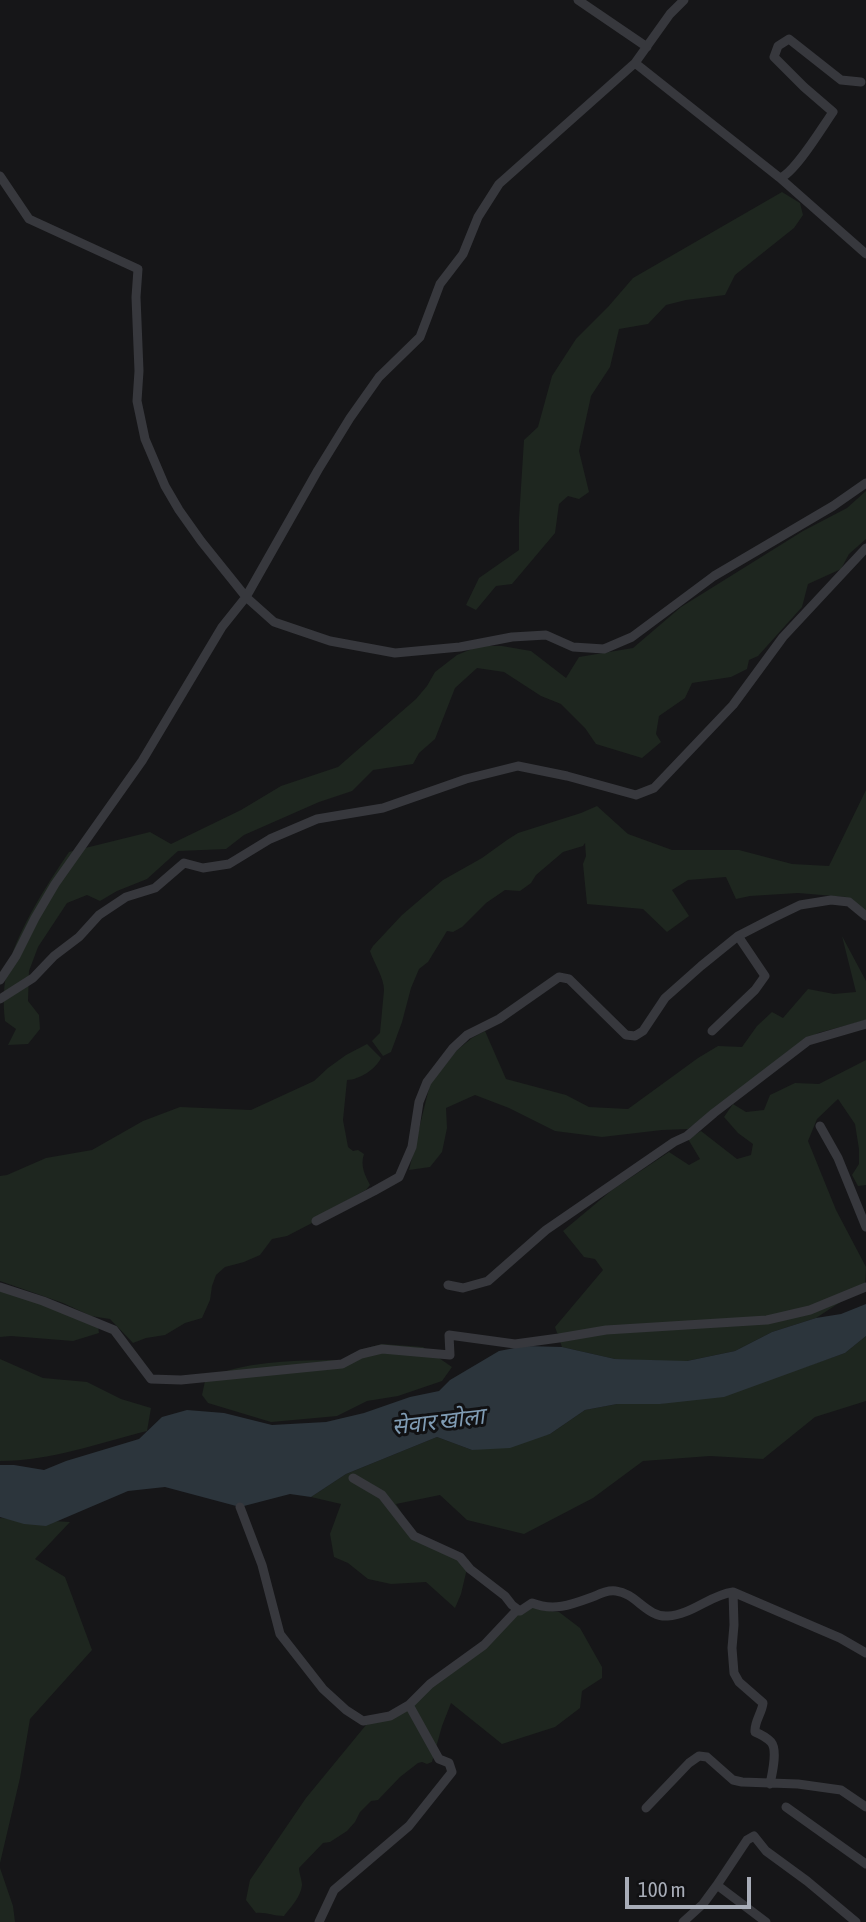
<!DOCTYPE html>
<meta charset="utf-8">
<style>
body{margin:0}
#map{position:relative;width:866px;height:1922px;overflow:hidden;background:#161618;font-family:"Asap Condensed",sans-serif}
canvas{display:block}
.scale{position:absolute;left:625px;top:1877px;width:126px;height:32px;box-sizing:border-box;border:4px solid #a8adb8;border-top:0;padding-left:9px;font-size:21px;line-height:24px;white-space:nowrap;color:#a8adb8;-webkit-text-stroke:5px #111113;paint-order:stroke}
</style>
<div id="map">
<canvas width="866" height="1922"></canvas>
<div class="scale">100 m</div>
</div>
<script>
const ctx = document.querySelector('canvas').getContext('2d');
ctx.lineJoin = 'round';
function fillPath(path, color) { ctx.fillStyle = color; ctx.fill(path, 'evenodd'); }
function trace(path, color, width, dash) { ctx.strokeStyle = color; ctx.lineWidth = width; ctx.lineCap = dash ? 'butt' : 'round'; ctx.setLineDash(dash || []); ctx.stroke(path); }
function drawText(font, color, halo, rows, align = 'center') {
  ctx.font = font + ' "Asap Condensed","Noto Sans Devanagari",sans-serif'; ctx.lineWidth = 6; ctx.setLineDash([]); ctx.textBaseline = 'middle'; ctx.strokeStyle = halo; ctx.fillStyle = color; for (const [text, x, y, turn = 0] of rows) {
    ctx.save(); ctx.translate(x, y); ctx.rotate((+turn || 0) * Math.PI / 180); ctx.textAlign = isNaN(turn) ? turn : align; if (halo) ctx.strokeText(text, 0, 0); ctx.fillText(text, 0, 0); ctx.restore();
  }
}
const green = new Path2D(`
 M782 192 800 203 803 215 794 228 735 275 725 295 686 300 666 305 648 324 619 329 610 367 591 396 579 451 589 492 579 499 568 496 559 504 555 533 512 584 496 586 476 610 466 605 479 578 519 550V519L524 440 538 427 552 376 576 339 608 307 633 278Z
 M866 491V539L849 554 841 569 808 584 802 607 758 656 749 660 747 669 731 677 692 683 685 698 659 716 656 734 661 742 642 758 596 744 585 728 561 704 541 696 504 672 477 668 455 688 435 739 419 753 413 764 373 770 352 791 319 802 244 835 226 849 178 851 147 879 117 891 100 901 87 895 67 903 38 947 29 971 28 1001 39 1015 40 1029 28 1044 8 1045 16 1029 5 1021C3 1004 3 985 8 967 19 928 46 886 69 852L150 832 171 844 241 810 281 786 338 767 416 699 427 686 435 672 457 655 479 646H502L531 651 566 678 579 657 633 648 681 607 803 531 847 508Z
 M866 790V913L846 897 798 893 750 896 736 899 726 877 688 880 672 890 689 916 667 932 643 909 587 904 583 864 586 856 585 843 583 846 563 852 536 875 531 883 520 891 505 890 486 903 462 927 453 932 447 931 428 962 419 969 411 988 402 1022 391 1052 383 1056 372 1041 380 1033 384 990C384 978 374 963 370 951L373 946 402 915 443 880 482 858 507 840 518 833 581 813 597 806 628 834 672 850H739L792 864 829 866Z
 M842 936 866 981V1020L818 1033 788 1051 735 1095 688 1129 662 1130 602 1137 555 1131 509 1108 475 1095 446 1108 447 1128 442 1152 430 1167 409 1170 430 1084 456 1051 472 1038 485 1031 506 1079 566 1095 589 1107 628 1109 698 1058 718 1046 742 1047 757 1026 772 1012 783 1018 808 989 834 994 856 992Z
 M367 1044 381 1058C376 1069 359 1080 347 1080L343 1120 348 1147 353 1151 358 1150 364 1154C360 1166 365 1175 370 1185L366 1190 327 1211 312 1223 287 1236 272 1239 260 1255 244 1262 225 1267 216 1275 212 1286 210 1300 202 1318 185 1323 165 1335 146 1338 133 1343 110 1319 91 1316 63 1303 0 1281V1176L7 1175 46 1158 92 1150 143 1121 180 1107 251 1110 314 1081 328 1068 346 1055Z
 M866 1060V1185L858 1186 852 1175 859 1164V1149L855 1124 838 1099 817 1119 808 1141 836 1210 866 1267 865 1286 816 1318 772 1332 735 1351 687 1361H660L615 1359 562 1347 555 1327 603 1270 595 1259 584 1257 563 1231 612 1190 669 1152 689 1165 700 1159 688 1139 701 1131 737 1159 751 1155 753 1144 738 1133 724 1117 733 1104 746 1112 764 1110 770 1095 795 1083 819 1084Z
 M0 1291 44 1303 98 1326 99 1333 73 1341 11 1336 0 1337Z
 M866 1336V1401L815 1417 763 1459 710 1456 643 1461 593 1498 524 1534 467 1520 440 1495 396 1504 414 1532 469 1560 461 1594 455 1608 426 1582 391 1584 368 1579 348 1563 334 1557 330 1534 341 1504 311 1497 346 1474 437 1437 472 1450 550 1434 585 1410 617 1404H660L802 1368 845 1353Z
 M382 1344 423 1347 452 1367 442 1381 398 1396 367 1401 337 1416 271 1422 208 1403 202 1395 205 1381C213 1377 222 1372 230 1370 266 1360 313 1360 350 1360L359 1350Z
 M0 1359 43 1378 87 1382 121 1399 151 1408 147 1431C99 1443 50 1461 0 1461Z
 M0 1518 70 1522 35 1559 65 1577 92 1650 30 1719 20 1778 0 1863Z
 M532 1606 541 1610 559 1612 580 1628 602 1667V1678L582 1691 580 1708 555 1727 502 1744 451 1703 442 1726 432 1762 427 1764 422 1762 418 1763 400 1777 378 1800 371 1801 360 1812 355 1822 347 1831 330 1842 323 1843 299 1868C299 1873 302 1880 302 1885 301 1897 290 1908 284 1916 273 1916 266 1912 256 1913L246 1900 250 1880 306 1798 366 1725 378 1720 392 1717 517 1612Z
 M0 1868 13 1906 15 1922H0Z`);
const water = new Path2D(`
 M866 1304V1336L845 1353 724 1397 660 1404H617L585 1410 550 1434 510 1448 472 1450 437 1437 346 1474 311 1497 290 1494 240 1507 165 1487 128 1491 46 1526 24 1524 0 1517V1465H14L44 1470 66 1461 139 1439 162 1417 187 1410 224 1413 272 1425 326 1422 364 1413 410 1397 439 1391 450 1380 499 1351 525 1346 562 1347 615 1359 687 1361 735 1351 772 1332 816 1318 841 1314Z`);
const minor = new Path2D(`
 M578 0 647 47
 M635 63 780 178 866 254
 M0 176 29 219 138 269 136 297 139 371 137 401 145 439 165 486 179 510 201 541 246 597 274 622 330 641 395 653 460 647 512 637 546 635 573 647 604 649 632 637 714 576 833 506 866 483
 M780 178C795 173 823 126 833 112L804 87 774 57 778 46 789 39 841 80 861 82
 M0 980 16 956 35 918 55 884 142 761 222 627 246 597 318 470 350 418 379 377 420 337 440 284 463 254 478 217 499 184 635 63 670 14 684 0
 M0 999 33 978 54 956 79 937 99 915 126 897 155 888 184 863 203 868 229 864 270 839 317 819 383 808 466 779 518 766 567 776 636 795 654 788 733 705 783 637 866 548
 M712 1031 755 990 765 976 738 936
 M820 1126 838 1158 866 1227
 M316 1221 374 1191 399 1177 412 1147 419 1102 427 1082 453 1048 467 1035 499 1019 559 977 569 979 626 1035 635 1036 643 1031 665 998 701 966 738 936 773 918 800 905 831 900 849 902 866 916
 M448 1285 463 1288 488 1281 546 1230 674 1142 687 1136 714 1113 808 1041 866 1024
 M0 1287 43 1301 114 1330 151 1379 181 1380 342 1364 361 1354 382 1349 450 1355 449 1335 515 1344 559 1338 606 1330 767 1320 810 1310 866 1287
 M353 1478 382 1495 414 1536 460 1557 470 1569 505 1596 512 1605 520 1611
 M240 1507 262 1565 280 1634 323 1689 346 1710 363 1721 390 1716 409 1705 430 1684 484 1645 516 1611H520L532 1603C555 1612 573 1604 595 1596 601 1593 609 1590 616 1591 636 1593 647 1618 668 1616 691 1615 710 1595 733 1592L840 1638 866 1653
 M733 1592 734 1625 732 1648 734 1673 739 1682 763 1703C762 1713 754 1722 755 1732 760 1734 767 1738 771 1742 778 1750 772 1774 770 1784
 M786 1807 866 1864
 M646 1808 689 1763 699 1756 707 1757 733 1780 742 1782 798 1784 841 1790 866 1807
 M717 1885 747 1840 754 1836 766 1851 807 1881 856 1922
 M319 1922 334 1890 409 1826 452 1772 449 1763 439 1759 409 1705
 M683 1922 703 1904 717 1885 766 1922`);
const waterNames = [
 ["सेवार खोला",438,1422,-7]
];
fillPath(green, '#1e261f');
fillPath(water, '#2c353c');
trace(minor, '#37383d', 9);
drawText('italic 23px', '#7f9bb3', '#111113', waterNames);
</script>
